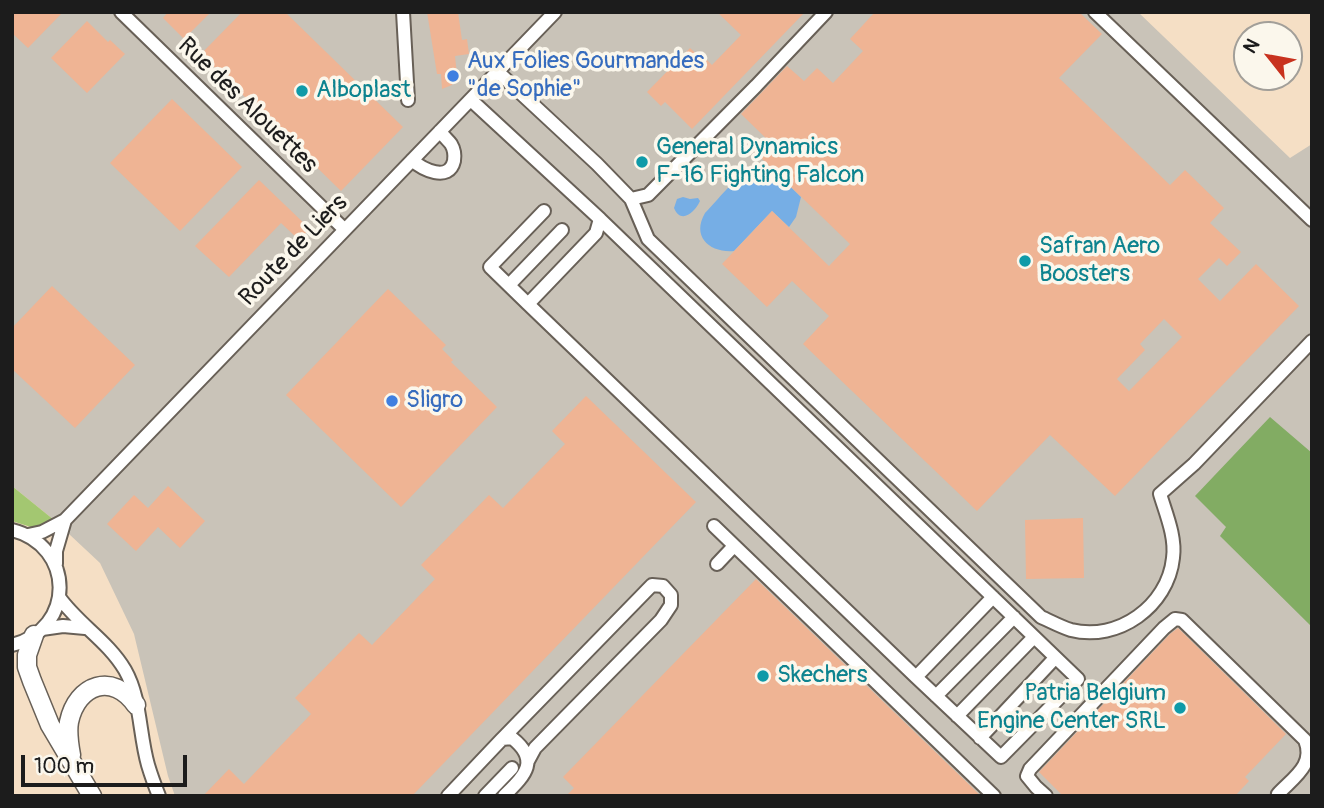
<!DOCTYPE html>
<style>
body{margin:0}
#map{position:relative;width:1324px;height:808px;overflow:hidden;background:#f5dfc5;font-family:Pangolin,sans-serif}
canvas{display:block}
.frame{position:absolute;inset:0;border:14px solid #1c1c1c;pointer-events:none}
.north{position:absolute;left:1233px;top:21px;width:70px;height:70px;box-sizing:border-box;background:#fbf7ec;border:2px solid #a29f99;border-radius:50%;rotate:301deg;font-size:19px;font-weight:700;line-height:28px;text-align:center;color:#1c1c1c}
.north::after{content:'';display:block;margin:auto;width:24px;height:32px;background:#c8321e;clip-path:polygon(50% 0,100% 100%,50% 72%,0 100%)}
.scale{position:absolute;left:21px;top:755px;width:166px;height:32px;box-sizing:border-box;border:4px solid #1c1c1c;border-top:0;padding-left:9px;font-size:21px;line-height:24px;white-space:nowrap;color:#1c1c1c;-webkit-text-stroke:5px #fbf7ec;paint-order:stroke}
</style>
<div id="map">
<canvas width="1324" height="808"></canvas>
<div class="frame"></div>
<div class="north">N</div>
<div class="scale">100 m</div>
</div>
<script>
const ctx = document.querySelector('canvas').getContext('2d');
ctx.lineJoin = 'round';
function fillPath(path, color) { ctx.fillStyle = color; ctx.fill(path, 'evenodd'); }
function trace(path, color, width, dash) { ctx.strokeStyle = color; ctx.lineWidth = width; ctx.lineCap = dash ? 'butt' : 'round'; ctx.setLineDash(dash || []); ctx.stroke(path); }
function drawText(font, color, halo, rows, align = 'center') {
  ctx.font = font + ' Pangolin,sans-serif'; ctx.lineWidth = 7; ctx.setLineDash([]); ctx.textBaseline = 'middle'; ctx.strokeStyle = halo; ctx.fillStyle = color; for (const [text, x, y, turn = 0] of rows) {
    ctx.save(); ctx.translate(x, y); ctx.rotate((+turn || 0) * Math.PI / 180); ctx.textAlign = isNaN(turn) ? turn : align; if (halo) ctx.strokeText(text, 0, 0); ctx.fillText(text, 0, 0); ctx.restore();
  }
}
const industrial = new Path2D(`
 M12 12H1138L1290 158 1312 144V796H175L168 776 134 634 100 563 54 520 12 486Z`);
const green = new Path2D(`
 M12 486 54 520 37 529 12 521Z`);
const forest = new Path2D(`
 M1270 417 1312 453V624L1310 625 1220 536 1226 527 1195 496Z`);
const water = new Path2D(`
 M762 167 772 169 801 197 796 217 789 227 772 211 734 251C710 253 691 237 705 213 722 196 738 171 762 167Z
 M683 197 690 199 698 198 700 201C695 212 681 225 674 208L677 199Z`);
const building = new Path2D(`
 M12 12H63L28 48 12 33Z
 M168 12H211L184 39 163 18Z
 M242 12H285L403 127 341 191 201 54Z
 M427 12H458L462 40 467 39 469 54 455 56 457 75 452 85 442 89 441 74H437Z
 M717 12H805L692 129 665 102 661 106 647 92 690 48 704 61 706 59 712 65 741 35Z
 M875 12H1079L1102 34 1059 78 1170 185 1185 170 1224 208 1210 223 1241 252 1227 266 1219 258 1198 279 1220 301 1256 264 1299 306 1115 496 1050 435 977 511 803 344 829 316 792 281 767 307 722 264 772 211 829 266 850 244 760 157 772 144 741 114 787 66 804 81 817 68 833 83 863 51 850 39ZM1164 319 1182 337 1129 391 1117 379 1145 350 1140 344Z
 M87 21 108 42 110 40 125 54 87 93 51 58Z
 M172 99 242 167 180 231 110 163Z
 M259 180 310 229 299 240 281 223 229 277 195 246Z
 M52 286 135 365 75 428 12 369V328Z
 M388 289 446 345 442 349 453 360 451 362 497 407 401 507 286 395Z
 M586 396 696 502 412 796H203L229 769 244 784 311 714 295 698 359 633 372 645 435 579 421 565 489 495 503 508 565 444 552 431Z
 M168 486 205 521 180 548 158 527 136 551 107 524 134 495 148 508Z
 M1083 518 1084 578 1026 579 1025 520Z
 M756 579 981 796H566L574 788 563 777Z
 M1178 628 1286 734 1245 777 1249 781 1235 796H1063L1039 772 1170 634Z`);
const minor = new Path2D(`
 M121 12 344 229
 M403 12 408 100
 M1095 12 1312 220
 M498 72 597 164 631 199 648 239 1041 617C1050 621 1061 627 1071 630 1118 642 1168 606 1173 558 1176 537 1166 514 1160 494L1194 464 1312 341
 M471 100 600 219 596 233 528 304 490 267 544 211
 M412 160C422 169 449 183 454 161 455 155 454 149 451 144 448 140 443 136 440 131
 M631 199 648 195 756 86 826 12
 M509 285 562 230
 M528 304 916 677 1001 757 1078 679 600 219
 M714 526 994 796
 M12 530C75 546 76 629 12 645
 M28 535 42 532 65 520 555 12
 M56 564V551L65 520
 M717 564 734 546
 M59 597C78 624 108 641 125 670 141 698 139 734 148 765 151 775 155 786 159 796
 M42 629 63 626 85 628
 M916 677 993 597
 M936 696 1014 617
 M957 716 1034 637
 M980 738 1055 658
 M502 739 652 585 663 586 671 595V605L661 620 535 748 528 761
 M448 796 502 739 512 738C541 761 524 776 504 796
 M485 796 512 768
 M1046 796 1036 787 1027 776 1030 769 1164 628 1175 619 1182 620 1305 740C1315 765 1294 777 1278 794L1279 796`);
const highway = new Path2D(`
 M34 635 27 655V667L32 681 50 725 92 796
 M71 755C69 744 67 733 69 722 77 684 113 672 136 705`);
const markers = [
 [453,76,7,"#3f7fe0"],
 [302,91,7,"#0f9aa8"],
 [642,162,7,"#0f9aa8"],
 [1025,261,7,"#0f9aa8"],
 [392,401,7,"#3f7fe0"],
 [763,676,7,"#0f9aa8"],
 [1180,708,7,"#0f9aa8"]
];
const shopNames = [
 ["Aux Folies Gourmandes",467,62],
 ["\"de Sophie\"",467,90],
 ["Sligro",406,401]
];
const cultureNames = [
 ["Alboplast",316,91],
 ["General Dynamics",656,148],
 ["F-16 Fighting Falcon",656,176],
 ["Safran Aero",1039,247],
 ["Boosters",1039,275],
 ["Skechers",777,676],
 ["Patria Belgium",1166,694,"right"],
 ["Engine Center SRL",1166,722,"right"]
];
const streetNames = [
 ["Rue des Alouettes",247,106,44],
 ["Route de Liers",294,251,-46]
];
fillPath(industrial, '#c9c3b8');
fillPath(green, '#a3c771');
fillPath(forest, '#82ac63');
fillPath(water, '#76aee5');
fillPath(building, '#efb494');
trace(minor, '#686057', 16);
trace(highway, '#686057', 21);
trace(minor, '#fff', 12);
trace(highway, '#fff', 18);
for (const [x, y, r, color] of markers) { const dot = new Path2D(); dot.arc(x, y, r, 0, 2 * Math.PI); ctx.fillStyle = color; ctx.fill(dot); trace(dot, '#fbf7ec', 2.5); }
drawText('24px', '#366cbe', '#fbf7ec', shopNames, 'left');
drawText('24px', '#0d838f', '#fbf7ec', cultureNames, 'left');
drawText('24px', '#1c1c1c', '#fbf7ec', streetNames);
</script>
